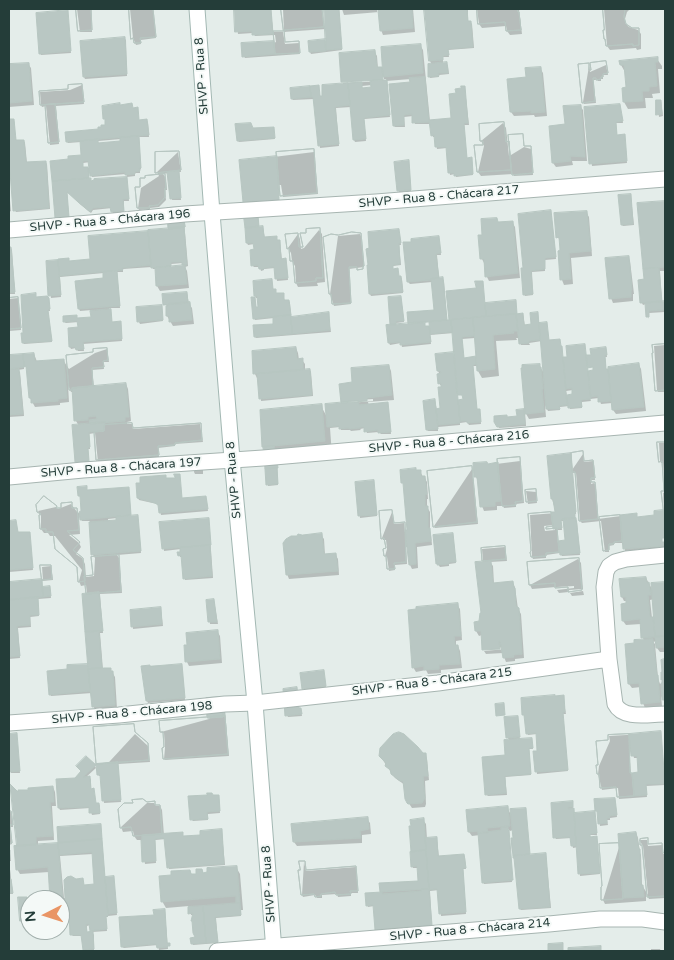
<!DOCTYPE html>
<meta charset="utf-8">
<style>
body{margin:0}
#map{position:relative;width:674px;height:960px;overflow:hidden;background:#e4edea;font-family:"Varela Round",sans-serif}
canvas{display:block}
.frame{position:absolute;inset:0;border:10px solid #243d39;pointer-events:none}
.north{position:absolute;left:20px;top:890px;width:50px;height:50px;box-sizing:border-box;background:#f4f9f7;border:1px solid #a1aeab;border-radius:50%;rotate:265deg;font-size:14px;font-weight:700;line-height:20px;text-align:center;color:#243d39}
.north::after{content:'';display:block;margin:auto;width:18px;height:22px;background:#e99565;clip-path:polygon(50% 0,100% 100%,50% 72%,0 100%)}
</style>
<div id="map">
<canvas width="674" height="960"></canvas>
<div class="frame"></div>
<div class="north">N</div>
</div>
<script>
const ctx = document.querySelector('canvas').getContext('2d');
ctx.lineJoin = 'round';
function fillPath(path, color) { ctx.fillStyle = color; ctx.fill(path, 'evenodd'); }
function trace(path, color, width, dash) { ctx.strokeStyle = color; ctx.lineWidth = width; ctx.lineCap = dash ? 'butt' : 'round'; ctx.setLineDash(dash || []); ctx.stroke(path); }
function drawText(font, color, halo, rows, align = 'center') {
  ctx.font = font + ' "Varela Round",sans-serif'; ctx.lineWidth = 4; ctx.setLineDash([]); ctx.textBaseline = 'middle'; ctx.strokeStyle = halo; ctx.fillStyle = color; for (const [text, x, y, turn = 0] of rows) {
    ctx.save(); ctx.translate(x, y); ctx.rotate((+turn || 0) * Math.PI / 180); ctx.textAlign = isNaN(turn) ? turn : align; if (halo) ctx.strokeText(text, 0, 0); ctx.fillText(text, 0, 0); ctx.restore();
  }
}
const shadow = new Path2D(`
 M77 9H91L92 32H80Z
 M130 9H153L156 38 141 40V44L136 45 133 38Z
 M235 9H271L273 32H284L283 9H322L324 26H326L325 9H339L342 50 311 54 310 52 327 40 326 29 283 32 285 44 299 43 300 54 245 58 244 56 276 42 275 35 255 36 253 33 238 34Z
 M342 9H377V12L382 11V9H413L415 32 383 35 381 30 379 12 344 15Z
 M425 9H468V22H470L472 24 474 48 448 50 449 57H443V64H447L448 66 449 74 439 75V77L430 78 429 76 432 65 430 61Z
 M477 9H519L522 34 510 35 507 31 506 26 482 28 479 24Z
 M604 9H630L627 12 625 19V23L629 27 638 30 641 34V49L637 50 636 48 610 50 607 46Z
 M67 11 71 53 41 55 40 53Z
 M125 39 126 40 127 76 85 79 84 77Z
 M420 45 423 50 430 121 452 119 457 95 465 89 469 125H464L467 159 472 161 473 175 456 177 455 174 450 175 447 148 437 149 435 137H433L432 135 431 124H415L413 116 404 117 405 127H395L394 126 411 83V79L386 81 387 83 390 117 364 119 366 141 355 142 354 140 351 107 336 108 339 146 320 148 314 99 293 100 292 99 319 88 320 97 343 84V83L386 81V79H384L383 70 342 81V82L340 54 374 51 377 56 378 69 384 68ZM372 85V88L363 89 362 86Z
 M657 59 662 66V69H658L660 93 652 94 653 98H645L646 108 628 109 624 102 623 89H627L625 72 621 65Z
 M28 64 31 68 34 105 9 107V65Z
 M606 65 608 75H603V79H601V81H598L597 80H593L596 103 584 104 583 102 589 66 590 72Z
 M540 68 543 73 547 116 535 117 534 115 514 116 511 112 528 78Z
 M82 85 84 104 56 106 59 144 50 145 46 106 42 107 41 105 40 92 70 90Z
 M661 101 663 116 659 117 657 102Z
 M620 105 623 123H616L617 136 625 137 627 163 592 166 585 108Z
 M580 106 583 110 587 161H572L573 165 556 167 553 163 566 125Z
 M103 107 137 109 139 121H147L148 122 149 137H139L141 169 140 170V173H135V176L127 177 126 174 92 177 89 171V179H90L91 182 127 178 129 201H124V213L113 214 112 208 93 210 91 213 80 204 67 191 69 219H58L51 162 70 160 82 156 81 142 68 143 67 142 99 130 106 126ZM121 139V142L99 144 98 141ZM90 162V168H83V163Z
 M14 120 16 142 24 141 25 143 27 163 45 162 47 164 50 209 16 212 15 210 9 165V121Z
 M503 123 506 128 509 156 511 155 524 147 531 149 533 175 514 176 513 174 481 176 478 172 484 146 481 141Z
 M273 128 275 139 239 142 238 141 252 130Z
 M178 152 181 172H179L181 200H172L169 173 163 174 166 178 167 190H165L166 200 159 207 150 208V209L139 210 138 208 141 188 159 176 157 172Z
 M314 152 318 194 283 197 281 185H278L279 202 257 204 259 228H263L265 238 276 237 278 242H279L280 243 282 260 285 259 286 261 288 280 277 281 275 268 264 269V270L261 271 260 267H254L253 266 255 250 254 244 248 245 247 243 246 205 245 202 241 161Z
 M409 163 411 191 399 192 398 190Z
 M9 190 11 211 9 212Z
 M631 197 634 225 623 226 622 225Z
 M665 202V271H660L662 303H665V312L649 313V319L646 304 643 305 642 303 646 280V270L645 268 638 204Z
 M183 210 188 266 185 267 187 271 189 288 160 291 157 286 156 269H153L152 267 123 269V272H117L120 308H109L111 312 112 323 121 324 122 341 83 344 84 351H78L76 348 71 349 70 347 79 328V322L66 323 64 322 76 316 77 318 92 319V310L80 311 79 309 77 282 104 280V273L60 277 61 297 51 298 47 262 68 259 69 261 92 260 90 238 149 233 170 229ZM183 263V266L171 267V264Z
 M551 211 556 259 545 260V271L532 272 533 295 525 296 524 294V269Z
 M586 212 589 217 592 256 571 258 573 284 564 285 562 280 559 252 562 251 561 243 558 237Z
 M512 222 515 227 520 278 489 281 487 277 484 263 482 259 483 236 499 223Z
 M319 230 322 234 325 282 317 283 318 286 298 287 296 283 295 266 292 261 291 253 288 248 298 234 300 239 301 249 304 248Z
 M399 231 401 245H399L401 265 393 266V270L397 269 399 278 401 277 402 279 403 293 371 296 370 294Z
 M360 234 361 236 364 267 349 269 351 304 334 306 330 294 338 236Z
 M439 238 441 255H437L439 279H443L444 281 447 321H450L448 292 485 304 515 301 517 315 523 314 525 326 532 325 538 315 539 324 546 323 549 342 563 359 568 358 584 346 586 357 592 356 606 348 607 357H605L606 370 639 365 641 369 646 411 616 414 613 410 612 403 601 404 599 398 590 399 591 401 582 402V408L570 409 569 406 560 407V410L548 411 545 405 546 417 529 419 525 412 526 426 499 428 496 422 507 416 508 418 518 417 517 411 526 410 539 365 544 373 542 341 529 343 530 345H521L519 338H516L517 340 496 341 499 376 482 378 478 371V366H473L477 410H479L480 412 481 424 469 425 467 422 460 423V425L438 427V431H428L427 430 435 401 437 410 441 409 443 388V385H440L439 383 440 375 438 371 455 353 454 333 430 335 431 344 402 347 401 343 390 345 389 343 391 326 401 297 404 322 396 323V326L409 325 436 311 432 282 410 284 408 282ZM430 320 431 327H424L423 321ZM475 338 477 362 475 358 464 359 462 339ZM594 366V371L586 372V367ZM573 390 574 396H567L566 391ZM463 393 464 400 456 401V394Z
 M9 248H11L12 250 15 294H9Z
 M628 257 630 261 634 294H633V301L613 303 611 298Z
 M271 281 273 291 276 292V294H283L285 302 289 301 290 303 291 318 328 314 331 332 256 338 255 337 274 325V318L255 320 254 318 255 298 256 308H259L258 298H256L255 296Z
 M187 293 189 304 192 308 194 324 173 326 167 316V306L164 304Z
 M35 295 36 298 49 301 50 311H48L52 342 24 344 23 343 24 334Z
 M18 298 21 330 9 331V299Z
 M161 306 163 321 140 324 139 322Z
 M665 345V392H658L657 390 654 346Z
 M296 348 298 353 299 360H302L305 364V371L310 370 311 372 313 396 261 401 259 378H257L255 374 253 352Z
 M107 349 109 362H103L104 369 92 370 94 387 126 384 128 389 131 421 127 422V424H132L133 429 200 424 203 442 175 444V446L158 448 159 457 98 462 95 433 89 434 90 449H88L89 463H77L76 462 79 426 76 421 73 392H71L68 385 69 402 60 403V405L35 407 30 398 28 371 24 364V369L18 370 20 372 24 416 9 417V357L34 354 36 359 37 362 63 360 69 369 95 353Z
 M389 366 391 371 394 400 368 402 369 405 388 404 391 434H381L379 432 367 433 365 428 360 429 361 430 351 431 350 430H341L340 427 330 428 332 455 277 460 278 485 268 486 264 447 321 406 327 417 326 405 373 401V399L342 401 354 383Z
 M659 443H665V518H664L665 536H660L661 543H665V547L625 551 624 543H614V545L609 546V552H605L601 521 582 523 580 521 576 473H572L576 514H575V519L577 521 580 555 562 556 560 553 546 555V558L533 559 532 557 530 515 556 513 552 499 583 454 584 462 593 461 594 463 595 480H591V484L594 483 596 485 598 519 636 514 637 518 655 516V512L664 511 663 493 665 492 663 463H661L660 461ZM561 521H565L566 541 558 542 557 530H562ZM554 525 555 530 545 531 544 526Z
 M193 454H202L203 456V474H195L194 472Z
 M520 461 524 503 516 504V507L504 508 503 506H497V510L484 511 482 506 478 481 476 477 488 465Z
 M472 469 478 524 435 528 434 526Z
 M416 471H420L423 477H424L427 482 428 499H427V507L430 512V531L431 534 432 545 417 547 418 568 412 569 410 565 408 547H406L407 564 395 565V570L389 571 387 557 385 556 387 549 386 540H383L382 538 392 512 394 524 404 523 405 532 409 531 405 487 403 483Z
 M179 475 182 499 206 497 208 511 161 515 159 506 157 504 139 500 138 498 165 476 166 478 176 479Z
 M373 482 377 516 360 518 356 483Z
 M87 489V491L129 490 131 517 137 516 138 518 141 553 117 555 119 558 122 593 100 594 103 633H100L103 670 110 669 115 677 117 709 96 711 93 706 92 693 51 696 50 694 69 671 89 665 87 595 86 585 81 586 79 581 82 570 55 536H50L48 533H44L41 529V516L38 511 56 507 58 509 71 504 78 513 83 512 82 497H80L79 495ZM79 516 82 521H90L93 555 95 558 94 576 86 577 85 564 82 558 76 554 81 547 79 543 69 535 80 534ZM117 518V521L108 522V519Z
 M526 491 536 492 537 503 528 504Z
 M16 521 18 534 30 535 33 570 9 572V522Z
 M209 522 213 578 185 580 182 557H180L179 555 182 553 181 549 164 551 161 523Z
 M453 534 456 563 449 564V566L440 567 437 563Z
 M321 535 324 539 325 555 335 554 338 559 339 575 289 579 287 574Z
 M505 547 507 561 490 562 493 566 494 584 512 582 515 587 518 609 521 614 524 658 515 659V661L506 662 504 657 503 653 486 654 484 651 506 649V647L484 649V650L482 635 479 636 476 631 475 623H481L482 614 483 562 482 549Z
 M578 559 581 563 583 589 569 590V592L559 593 557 590 574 588V586L557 587V588L556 587 532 589 530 585Z
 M51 566 53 580 42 581V588L49 587 50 589 51 598 38 599 39 616 30 617 31 627 18 628 20 658 9 659V583L43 580 42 567Z
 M646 578 653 591V584H665V652H660L657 648V641L653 642 655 644 658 678 660 684H664L662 661H665V703L661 696 662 706 645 708 643 703 641 687 632 688 629 684 644 641 643 638 641 624 626 625 623 621 628 604 627 601H624L622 597ZM654 599 655 622 652 618 650 600Z
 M583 591 584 595 572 596 570 593Z
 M214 600 218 624H210L208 601Z
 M457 605 460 609 462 640 456 641V646H458L460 651 462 668 441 670V673L428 674 426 670 416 672 413 667Z
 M161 610 163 626 133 629 131 611Z
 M217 631 220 636 222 663 189 666 187 662Z
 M182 667 185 700 148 703 147 701Z
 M302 674H324L326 688 304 691Z
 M563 697 566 714H563L568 771 537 774 534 752H538L537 734 528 735 527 733 524 715 522 699Z
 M224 700 229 756 165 760 164 759 165 748 164 733H162L161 732 209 719Z
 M299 709 301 711 302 716 288 717 287 715Z
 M517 717 520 740 532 741 533 749H529L531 775 505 777 507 795 488 796 487 795 507 756 510 741 507 737Z
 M660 733 665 785 646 786 647 797 619 799 618 788 602 790 598 774 599 766 610 741 609 736ZM632 749 634 758H638L639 774H631L629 750Z
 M16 734 20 773H11L9 761V735Z
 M135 734 148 746 150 762 118 764 121 802 104 803 101 776H99L98 774Z
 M425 754 427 759 429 780 425 781 426 804 425 807 412 808 406 799 405 785 395 778 380 756Z
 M95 766 96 768 85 778H90L91 780V790L96 804H99L100 806V814L92 815 90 808 60 810 59 808 75 779 82 771Z
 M53 787 55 792 56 806H52L54 840 38 841V846L57 844 100 825 101 827 105 878 114 879 117 915 108 916V917H106L107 931 92 932 94 935V951H84L83 936H73L71 934 70 916H68L67 914V907H60V900H52L49 872 20 874 17 869 19 795ZM93 854 95 885 84 886 83 880H75L66 898H64L60 856ZM90 925 92 933H87V926Z
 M213 796 219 798 220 813 208 814V820L193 821 192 820Z
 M615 799 617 817 610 818V820H607L608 825 600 826 598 812 596 811Z
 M572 802 574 814H595L597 835H590L591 838 597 839 600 874 580 876 578 847 573 848 571 838 556 839 555 837 553 804Z
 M147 803H154L156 806H160L162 810 164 835 182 834 183 837 222 833 225 865 169 869 166 839 155 840 156 863 145 864 142 840H137L134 836 133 831 123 832 121 827Z
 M507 808 512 816 525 809 530 856 545 855 546 856 551 908 521 910 520 909 515 860 513 852H512L511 840 514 839 513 830 510 831 508 829 512 882 484 884 483 882 480 835 472 836 469 832Z
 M9 812H11L12 814 13 827H10L12 844 9 845Z
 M367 819 370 823 371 834 362 835V843L297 846 294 842Z
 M423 820 426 824 427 839 437 840 439 857 464 855 465 857 466 869H463L466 914 441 916 439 890 430 891 432 927 377 931 374 906 368 907 367 905 381 893 380 884 419 881 418 868H413L412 866Z
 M636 833 638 838 640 853 641 855 642 885 648 895 643 846 639 840H647L648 846 662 845 663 847V854H665V898L649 899 646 893V901L605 904 603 900 620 844Z
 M9 851 10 853 11 861H9L13 894H9Z
 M304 862 306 871 356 867 358 893H351V896L338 897 337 894 322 895V898H317L315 895 303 897 302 895Z
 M236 867 240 874 243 910H241V916L216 918 218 943 193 945 192 943 197 938 194 915H191L189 906 166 908 162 901 190 871 192 875H197L202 870 204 874Z
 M165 912 168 949 159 950 158 945 124 948 122 947 155 916Z
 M651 949H660L661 951H651Z`);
const building = new Path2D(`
 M76 9H91L92 30 78 31Z
 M76 9H91L92 30 78 31Z
 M129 9H153L156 37 140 38 141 43H134L133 38 131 39Z
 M129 9H153L156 37 140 38 141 43H134L133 38 131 39Z
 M234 9H271L273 34 252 35V31L235 32Z
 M281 9H322L324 27 284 30 285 42 299 41 300 53 275 54 273 31H283Z
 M281 9H322L324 27 284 30 285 42 299 41 300 53 275 54 273 31H283Z
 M324 9H339L342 49 326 50Z
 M380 9H412L413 28 380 31 378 10H380Z
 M424 9H467L468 21H471L473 47 448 49 449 55 443 56V60L429 61Z
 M477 9H517L518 12H519L521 30 506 31 505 22 478 24Z
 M477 9H517L518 12H519L521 30 506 31 505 22 478 24Z
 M603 9H625L624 17 626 24 632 28H639V45L633 46V44L606 46 605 39H604L603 30H604Z
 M603 9H625L624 17 626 24 632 28H639V45L633 46V44L606 46 605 39H604L603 30H604Z
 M68 10 71 51 39 54 36 13Z
 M125 37 127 74 83 77 80 41Z
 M326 39V51L309 52 308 41Z
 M274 41 275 54 242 57 241 43Z
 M421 44 423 73 383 77 381 47Z
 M375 50 377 67H382L383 80 341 82 339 53Z
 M658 57V62H655L657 86 649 87V91H642L643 101 623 102 622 88 626 87 624 65H620L619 61Z
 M606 61 608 73 603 74V77H601V79L596 80V78H593L595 101 582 103 578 64 589 63V70H591L590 63Z
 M606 61 608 73 603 74V77H601V79L596 80V78H593L595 101 582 103 578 64 589 63V70H591L590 63Z
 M447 62 448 73H438L439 76 428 77V64Z
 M29 63 32 101 9 103V64Z
 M541 67 545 112 531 113V111L510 112 507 79 526 77 525 68Z
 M425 77 429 122 412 123V114L404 115V125L393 126 389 84 410 82 409 78Z
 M383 80H387L390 115 364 118 366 139 353 140 348 83 362 82V88L371 87 370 81Z
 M348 83 350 105 335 107 339 144 318 146 313 97H311L310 86 319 85 320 96H322V85Z
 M82 84 84 102 40 105 39 91 68 89V85Z
 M82 84 84 102 40 105 39 91 68 89V85Z
 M310 86 311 97 291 99 290 88Z
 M461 86H465L468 123H464L467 158 472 157 473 174 454 176V173H448L446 147H435L434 135 431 136 429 120 451 118 449 94 456 93 455 89 461 88Z
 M656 100H661L662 114 656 115Z
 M120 103V105L132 103 133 108 138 107 139 120 147 119 149 135 66 142 65 132 98 129V127H101V125H105V119H103L102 106Z
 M55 104 59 142 48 143 45 105Z
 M55 104 59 142 48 143 45 105Z
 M620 104 623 121 616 122 617 135 625 134 627 161 589 164 584 107Z
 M581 105 585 157 570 156 571 161 552 163 549 126 565 124 563 106Z
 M9 119H14L16 140H24L26 162 46 161 49 208 13 211 10 172H9Z
 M504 122 506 142 509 141 511 170 477 172 474 145H483V141H480L479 124Z
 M504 122 506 142 509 141 511 170 477 172 474 145H483V141H480L479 124Z
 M251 123 253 128 274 127 275 138 237 141 235 124Z
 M523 134 524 146H531L533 173 512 175 508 135Z
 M523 134 524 146H531L533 173 512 175 508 135Z
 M139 136 141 168H139L140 171 135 172V174L125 175V172L90 176 88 161H83V167H88L89 178 52 181 50 161 68 159V156L81 155 80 141 98 139V143L120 141V138Z
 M314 149 317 193 280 196 276 152Z
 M314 149 317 193 280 196 276 152Z
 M178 151H179L181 170 155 173V152Z
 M178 151H179L181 170 155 173V152Z
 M277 156 279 200 243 202 239 160Z
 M409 160 411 190 397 191 394 162Z
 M179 171 181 198 170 199 167 172Z
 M165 174 166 189 165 188V197L158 205 149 206 150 208H137L135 187H140V178H145V176Z
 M165 174 166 189 165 188V197L158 205 149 206 150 208H137L135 187H140V178H145V176Z
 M127 177 129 199H123L124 211 111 212 110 207 93 208 90 212 78 202 67 192 69 217 55 218 52 181 91 178V181L94 180V179Z
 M631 194 633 224 621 225 618 195Z
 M665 201V267L643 269 637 203Z
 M257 203 259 227 245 228 242 204Z
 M183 207 184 227 168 228 167 208Z
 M551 210 556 257 545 258V269L531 271 533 294 523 295 521 268H523L518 214Z
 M587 211 591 251 569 253 571 279 560 280 558 251 560 250 559 237 556 238 554 213Z
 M168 218 184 219 185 227 169 229Z
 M168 218 184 219 185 227 169 229Z
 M497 218 498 222 513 221 518 273 485 277 484 259H480L478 235H482L481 219Z
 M263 226 264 237 277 236V240H280L281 259 286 258 288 278 275 279 274 267 264 268V269H259L258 265 251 266 250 250 254 249 253 243H246L245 228Z
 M184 227 187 265H182V262H171V266L151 268 148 230Z
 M320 228 323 278H316V281L295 283 293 261H290L289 248 287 249 285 234 298 233 299 247H303L300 233H306V229Z
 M320 228 323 278H316V281L295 283 293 261H290L289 248 287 249 285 234 298 233 299 247H303L300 233H306V229Z
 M399 229 401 243H399L400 264 393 265V269L398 268 399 276H401L403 292 369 294 367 265H368L366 249 369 248 368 232Z
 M148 231 151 265 122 268 123 270 59 276 58 259 69 258V261L90 259 88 236Z
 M352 232 361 233 364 266H363V269L357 270V267H349L351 303 332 304 331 294H329L323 237 331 234 338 235Z
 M352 232 361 233 364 266H363V269L357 270V267H349L351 303 332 304 331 294H329L323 237 331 234 338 235Z
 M439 236 441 253 436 254 439 278 431 279V280L407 282 403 242H411V239Z
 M9 247H11L15 292 9 293Z
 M629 256 632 290H631V297L609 299 605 258Z
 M58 260 61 295 48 296 46 261Z
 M185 265 187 284 156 286 155 268Z
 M659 268 662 302 640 303 638 280 644 279 643 269Z
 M117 271 120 306 78 309 75 281 103 278V272Z
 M443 277 447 320 408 324 407 312 434 310 431 279Z
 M272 279 273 289H276V293H284V300H289L291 315 253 319 251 297H255L256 307H258L257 296H254L253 281Z
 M475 281H483L486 316 449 320 446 291 476 288Z
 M187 292 188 303 163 305 162 294Z
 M36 293V297L47 296 49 298 50 309 48 310 52 341 22 343 21 333H23L21 295Z
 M401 296 404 321H396V325H390L388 297Z
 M18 297 21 328 9 329V298Z
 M18 297 21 328 9 329V298Z
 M516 300 517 314 486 316 485 303Z
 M665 301V310L649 311V317H646L645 303Z
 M190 302 192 320 169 322V316H166V306H168V304Z
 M162 305 163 320 137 322 136 307Z
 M111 309 112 322 121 321 122 339 83 342 84 349 76 350 75 347H69L68 328 78 327 77 321 63 322V316L77 315V318L91 317 90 311Z
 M329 312 330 330 292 334 291 317Z
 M538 312 540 340 529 341V343L519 344 516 314 523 313 524 325 531 324 530 313Z
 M516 314 518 331H513L514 333 493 335 495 369 477 371 473 318Z
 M291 315 292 334 254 337 253 325 273 324V317Z
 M473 318 474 336 462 337 464 358 476 356V364L473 365 477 409H480L481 422 467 423V421H460L458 400 463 399 462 395H457L451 320Z
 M447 320H451L452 332 430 334 429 322Z
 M425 322V326H429L431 342 400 345V342L388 343 386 325Z
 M547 322 549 340 560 339 561 346H562L567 405 559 406 560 409H546L539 323Z
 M585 344 591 399 581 400 582 407 568 408 567 395 572 394V388L566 389 563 357H567L566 346Z
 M665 344V390L655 391 652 353H653L652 345Z
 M665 344V390L655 391 652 353H653L652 345Z
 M296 347 297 359 303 358V370L253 374 252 351Z
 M606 347 607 355H605L606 369H608L611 401 598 402V396L590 397 588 371 593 370V367L587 368 586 355H591L590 349Z
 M107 348 108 360 103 361 104 367 92 368 93 386 72 388V390H69L66 355 93 352V349Z
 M107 348 108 360 103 361 104 367 92 368 93 386 72 388V390H69L66 355 93 352V349Z
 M454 352 460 423 438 425 436 409 440 408 438 387H441V383L438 384 437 374 441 373 440 371H437L435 354Z
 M34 353 35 361 64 359 67 398 58 399V401L31 403V398H29L26 366 24 367 23 354Z
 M23 354 24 367 9 369V355Z
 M639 363 644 407 612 410 608 367Z
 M540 364V367H541L543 389H542L544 412 525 414 521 368H522V365Z
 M389 365 392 395 367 398V401L341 403 339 384 352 382 351 368Z
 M19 369 23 414 9 415V370Z
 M310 369 312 395 259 399 257 374Z
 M126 383 129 417H125V421L90 424 89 420 97 419 96 416 88 417V420L74 421 72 388Z
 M435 399 438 429 426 430 423 401Z
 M358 401 359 405 388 402 391 432 378 433V430L364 432V427H360V428L349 429V428L339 429V426L327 427 325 404Z
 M322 404 325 441 262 447 260 410Z
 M524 409 525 424 497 427 494 422V416L507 415V417L517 416 516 410Z
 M105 422 104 431 89 432 90 447 88 448 89 461 75 462 72 425Z
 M132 423 133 428 201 423 202 440 175 443V445L158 446 159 455 96 460 94 432 104 431V425Z
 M132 423 133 428 201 423 202 440 175 443V445L158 446 159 455 96 460 94 432 104 431V425Z
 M657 442H665V516H664L661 491H664L662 461 659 462Z
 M657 442H665V516H664L661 491H664L662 461 659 462Z
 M274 446 275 455 276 454 278 468 265 469 263 447Z
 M583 451 584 461 593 460 595 478H591V482H595L598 519 579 521 575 472H572L571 453Z
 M583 451 584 461 593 460 595 478H591V482H595L598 519 579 521 575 472H572L571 453Z
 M571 453 576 512 575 513V518L561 520 562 528 553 529 551 512H555L553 499H551L547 456Z
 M520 457 523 501 515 502 516 505 502 506 497 459Z
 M520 457 523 501 515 502 516 505 502 506 497 459Z
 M487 462 488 464 498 462 501 501 495 502V506L480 507 477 477H474L473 463Z
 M472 466 477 522 433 527 427 471Z
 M472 466 477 522 433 527 427 471Z
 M277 468 278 484 266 485 265 469Z
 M416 468V470H421V476H425L427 494 425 495V506H428V528H430L431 541 415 543 416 564 409 565 405 530H407L403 483H401L400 470Z
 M174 474H180L182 498 206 496 208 509 159 513 158 505 155 503 137 498 136 483H140V477L166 475V478H175Z
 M374 480 377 515 358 516 355 482Z
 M87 486V490L129 487 131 515 80 520 79 512 81 511 80 496H78L77 487Z
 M536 489 537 501 526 502 525 490Z
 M536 489 537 501 526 502 525 490Z
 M44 496 57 506 56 508H61V503L72 502V508H77L79 530 67 531 80 542 73 550 83 558 85 581 78 582 77 567 55 549 53 532H46V529H40L39 515 41 514 37 512 36 505Z
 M44 496 57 506 56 508H61V503L72 502V508H77L79 530 67 531 80 542 73 550 83 558 85 581 78 582 77 567 55 549 53 532H46V529H40L39 515 41 514 37 512 36 505Z
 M392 510 394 523 405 522 406 562 394 563 395 569H387L386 556H384L383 549 386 548 384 538 381 539 379 511Z
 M392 510 394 523 405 522 406 562 394 563 395 569H387L386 556H384L383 549 386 548 384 538 381 539 379 511Z
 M663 510 665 538H662V542H665V546L623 549 620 515 637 513V517L654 515V511Z
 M551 512 553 526 546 527V529L557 528 559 552 546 553V556L531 557 530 552 531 551 528 514Z
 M551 512 553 526 546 527V529L557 528 559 552 546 553V556L531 557 530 552 531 551 528 514Z
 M138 515 141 551 91 555 89 522 116 520V517Z
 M620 515 622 541 614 542V544H609V550L603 551 599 517Z
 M620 515 622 541 614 542V544H609V550L603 551 599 517Z
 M209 518 211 545 162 549 159 522Z
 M576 518 580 553 560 555 558 541 565 540 563 519Z
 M16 520 18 532H30L33 568 9 570V521Z
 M322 533 324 554 336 553 338 571 286 575 283 543 286 539 291 536H297L298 534 302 535Z
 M453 533 456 562H449V564L437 565 438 563 436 564 433 535Z
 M210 545 212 576 183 579 181 555 178 556 177 552H180V548Z
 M505 546 506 559 482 561 481 548Z
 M505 546 506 559 482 561 481 548Z
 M119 555 121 591 86 594 84 576 93 575 91 557Z
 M119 555 121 591 86 594 84 576 93 575 91 557Z
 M579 558 582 590 568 592V587L555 588V583L529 585 527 562Z
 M579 558 582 590 568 592V587L555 588V583L529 585 527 562Z
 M491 561 493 583 513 581 514 588H515L516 606 519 608 522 654 513 655 514 657 503 658 500 641H499L500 649 482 650 481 631H475L474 622 479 621 480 613H481L475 562Z
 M40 565H51L52 579 42 580Z
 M40 565H51L52 579 42 580Z
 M646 577 647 583 649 582 651 595H648L650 617H653L655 637 641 638 640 619 622 621 621 604 626 603V597H621L619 579Z
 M42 579 43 597 9 600V582Z
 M665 582V636L655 637 651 583Z
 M50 586 51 596 43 597 42 587Z
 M99 592 103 631 85 632 82 594Z
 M38 597 39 615H30V625L17 626 20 656 9 657V600Z
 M214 599 217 622H208L206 600Z
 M458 603 461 636H454L455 645H458L460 664 439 665V669L424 670V666L412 668 408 610 416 609V607Z
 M161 607 162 624 131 627 130 610Z
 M218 630 220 659 185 662 184 645H187L186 633Z
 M99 631 102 668 88 669 85 632Z
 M665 636V647L656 648 655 637Z
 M653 639 657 675H658L660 702 641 704 639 683 628 684 625 644 634 643V640Z
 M664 659 665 660V699L662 700 661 683H662V679L661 680V672H662L661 660Z
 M88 664 90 691 49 695 47 671 67 669V665Z
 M182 664 185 698 146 701 141 666 150 665V666Z
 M104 668H111V671H113L115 705 92 707 88 669Z
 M324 670 326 686 302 689 300 673Z
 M297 687 299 708H301L302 714 285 716 283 689Z
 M555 695V696L564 695 565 712H563L568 770 535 772 533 751H537L536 733 526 734 524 715H522L521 698Z
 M223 697 225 716 207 717 206 698Z
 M504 703 505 715 496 716 495 704Z
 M207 708 222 710 223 717 208 718Z
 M207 708 222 710 223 717 208 718Z
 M225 716 228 754 163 759 162 748 164 747 163 732H160L159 721Z
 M225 716 228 754 163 759 162 748 164 747 163 732H160L159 721Z
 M518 716 520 737 506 738 504 717Z
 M134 724 135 732 148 743 149 760 96 764 93 727Z
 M134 724 135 732 148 743 149 760 96 764 93 727Z
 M661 731 665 784H646L647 795 634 796 632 773 638 772 637 756H631L629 734Z
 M399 732 404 734 418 747 423 753H426L428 776H423L425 798 422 803 408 804 407 803 405 799 403 781H400L391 774 390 769H389L385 766 386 763 379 756 380 748 393 734Z
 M17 733 20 771 9 772V734Z
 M629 734 630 773H632L634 796 617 797 616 787 600 788 599 774H597L596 765H598L596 741 608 740V735Z
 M629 734 630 773H632L634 796 617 797 616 787 600 788 599 774H597L596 765H598L596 741 608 740V735Z
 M532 738 533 748H529L531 774 505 776 506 793 485 795 482 757 505 755 504 740Z
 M86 756 96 765 83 777 90 776 91 789 94 788 96 803H99L100 813H89V807L58 808 56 779 75 778 81 771 76 766Z
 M118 762 121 800 102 801 100 775H97L96 764Z
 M10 784 18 792V790H28V788L53 786 54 802H50L53 836 36 837V845L17 846Z
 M207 793H212L213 795H219L220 811 207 812 208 819 190 820 188 796 207 795Z
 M615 798 617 815 609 816 610 818H607V823L598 824 597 811H595L594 799Z
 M143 799 147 802 155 801V805H160L162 834 133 836 131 827 120 828 118 809 124 803H133L132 800Z
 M143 799 147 802 155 801V805H160L162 834 133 836 131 827 120 828 118 809 124 803H133L132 800Z
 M573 801V807H568V809L574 808 576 846H571L570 837 553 838 551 803Z
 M508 806 510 826 487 828 488 833H478V831L468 832 466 810Z
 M526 808 530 854 513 856 511 838H513L510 809Z
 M9 811H11L13 825H10L12 843H9Z
 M9 811H11L13 825H10L12 843H9Z
 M595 811 597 833 590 834V837L597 836 600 873 578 874 574 813Z
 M368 817 369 829 360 831 361 838 293 842 291 824Z
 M424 818 426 850 411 852 409 826H411L410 820Z
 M101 824 102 839 58 843 57 827Z
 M508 827V830H509L513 880 482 883 478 833 501 830V828Z
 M222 829 224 864 167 868 164 838 155 839 156 861 142 862 141 840H142V835L183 832V836L200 835V831Z
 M636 832 639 849H640L641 885H643L644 897 623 898 618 834Z
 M437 837 438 856 464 854 466 868H463L466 912 439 914 437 889 429 890 425 838Z
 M648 838V844L662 843 663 853 665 852V896L647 897 642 845H640V839Z
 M648 838V844L662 843 663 853 665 852V896L647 897 642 845H640V839Z
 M102 839 108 916H106L107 929 90 931 89 924H86L87 932 93 931 94 949 83 950 81 935H70L69 915H66L64 880 67 877 71 876 76 879 83 878 84 885 94 884 92 852 59 855 58 843Z
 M58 843 63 902 60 903V900H50L48 867 16 870 14 846Z
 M619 843 623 899 601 900V887L602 886 599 844Z
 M619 843 623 899 601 900V887L602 886 599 844Z
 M9 850H10V859L9 860 10 879H11L13 893H9Z
 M426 850 429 889 380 892 379 883 418 881 417 866 411 867 410 852Z
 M546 853 550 907 519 909 514 858H513V856Z
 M299 861H305L306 870 356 866 358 891H350L351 894 336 895 335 892 321 894V896L315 897 314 894 301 895 298 870H300Z
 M299 861H305L306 870 356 866 358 891H350L351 894 336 895 335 892 321 894V896L315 897 314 894 301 895 298 870H300Z
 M237 866 240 903H236V896L161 902 159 876 171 875V871L190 870 191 874H196V869H202L203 873 207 872V868Z
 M114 876 117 913 108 914 105 877Z
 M421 889H429L432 925 375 930 373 905 366 906 365 893 382 892V894L421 891Z
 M18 897H27V900L40 899V900H30V921H20Z
 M240 903 241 915 215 917 218 942 206 943 203 906Z
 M203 906 206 943 191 944 190 938 195 937 193 933 192 921H191L193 913 188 914V907Z
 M165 909 167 943H170V946H167L168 947 157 948 156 944 121 947 119 917 154 915 153 910Z
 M563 943V951H548V944Z
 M601 946V951H568V948Z`);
const street = new Path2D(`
 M9 230 113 221 185 214 376 202 665 179
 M9 477 83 470 263 458 665 423
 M665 555 626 559 615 562 609 566 606 572 604 587 609 659 615 704C623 720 649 714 665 714
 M9 723 119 715 225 704 255 703 438 683 609 659
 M217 951 549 924 600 919H643L665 922`);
const secondary = new Path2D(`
 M197 9 212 213 232 459 255 703 274 951`);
const streetNames = [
 ["SHVP - Rua 8",202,76,-94],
 ["SHVP - Rua 8 - Chácara 217",439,197,-5],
 ["SHVP - Rua 8 - Chácara 196",110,221,-5],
 ["SHVP - Rua 8 - Chácara 216",449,442,-5],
 ["SHVP - Rua 8 - Chácara 197",121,468,-4],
 ["SHVP - Rua 8",234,480,-95],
 ["SHVP - Rua 8 - Chácara 215",432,682,-7],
 ["SHVP - Rua 8 - Chácara 198",132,713,-5],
 ["SHVP - Rua 8",269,884,-94],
 ["SHVP - Rua 8 - Chácara 214",470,930,-5]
];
fillPath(shadow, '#0003');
fillPath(building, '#b9c7c3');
trace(building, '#b7c6c1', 1);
trace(street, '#a7b5b1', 17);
trace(secondary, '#a3b8b3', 17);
trace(street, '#fff', 15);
trace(secondary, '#fff', 15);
drawText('12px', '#243d39', '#f4f9f7', streetNames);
</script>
